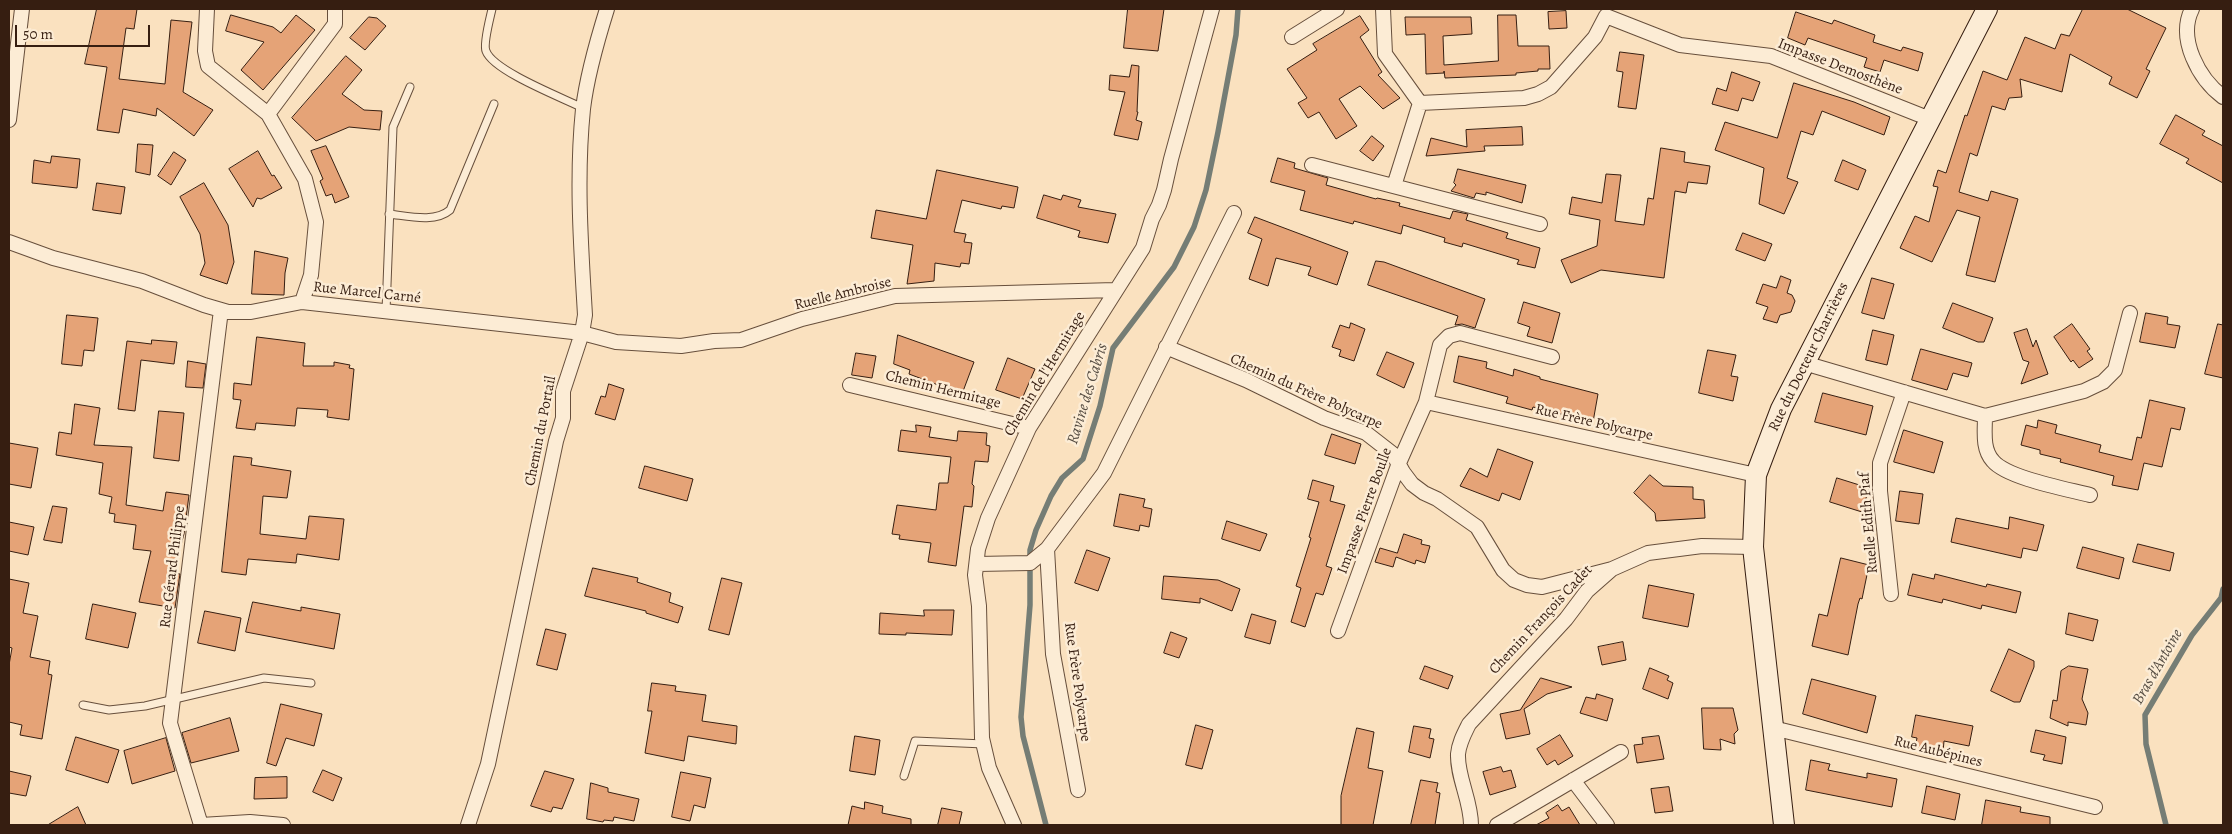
<!DOCTYPE html>
<meta charset="utf-8">
<style>
body{margin:0}
#map{position:relative;width:2232px;height:834px;overflow:hidden;background:#fae1bf;font-family:Alegreya,serif}
canvas{display:block}
.frame{position:absolute;inset:0;border:10px solid #361e11;pointer-events:none}
.scale{position:absolute;left:15px;top:25px;width:135px;height:22px;box-sizing:border-box;border:2px solid #361e11;border-top:0;padding-left:6px;font-size:15px;line-height:18px;white-space:nowrap;color:#361e11;-webkit-text-stroke:4px #fcecd5;paint-order:stroke}
</style>
<div id="map">
<canvas width="2232" height="834"></canvas>
<div class="frame"></div>
<div class="scale">50 m</div>
</div>
<script>
const ctx = document.querySelector('canvas').getContext('2d');
ctx.lineJoin = 'round';
function trace(path, color, width, dash) { ctx.strokeStyle = color; ctx.lineWidth = width; ctx.lineCap = dash ? 'butt' : 'round'; ctx.setLineDash(dash || []); ctx.stroke(path); }
function fillPath(path, color) { ctx.fillStyle = color; ctx.fill(path, 'evenodd'); }
function drawText(font, color, halo, rows, align = 'center') {
  ctx.font = font + ' Alegreya,serif'; ctx.lineWidth = 5; ctx.setLineDash([]); ctx.textBaseline = 'middle'; ctx.strokeStyle = halo; ctx.fillStyle = color; for (const [text, x, y, turn = 0] of rows) {
    ctx.save(); ctx.translate(x, y); ctx.rotate((+turn || 0) * Math.PI / 180); ctx.textAlign = isNaN(turn) ? turn : align; if (halo) ctx.strokeText(text, 0, 0); ctx.fillText(text, 0, 0); ctx.restore();
  }
}
const stream = new Path2D(`
 M1046 825 1023 736 1021 717 1030 605V550L1036 530 1051 496 1062 478 1083 459 1100 406 1113 348 1174 267 1194 227 1206 190 1218 132 1236 35 1238 9
 M2166 825 2146 744 2145 715 2192 635 2221 598 2223 589`);
const building = new Path2D(`
 M97 9H137L134 29 126 28 119 79 165 84 171 20 192 22 183 92 213 110 194 136 157 108 156 116 123 109 119 133 97 130 107 67 85 64Z
 M1128 9H1164L1158 51 1124 48Z
 M2083 9H2127L2166 28 2146 69 2150 71 2137 98 2109 84 2112 77 2070 54 2062 92 2020 79 2022 97 2009 98 2005 110 1992 106 1977 156 1970 153 1959 192 1988 201 1991 191 2018 199 1995 282 1966 275 1980 217 1957 210 1932 262 1900 248 1915 216 1929 222 1938 187 1933 186 1938 170 1946 173 1965 115 1967 116 1983 71 2007 80 2025 37 2055 49 2061 34 2069 36Z
 M1566 11 1567 28 1549 29 1548 12Z
 M1796 12 1832 24 1834 20 1875 35 1873 42 1901 51 1903 47 1923 53 1918 71 1884 60 1880 72 1864 67 1867 58 1808 38 1805 45 1788 38Z
 M231 15 273 27 281 33 296 15 315 30 263 90 241 70 264 42 226 31Z
 M1498 15H1516L1518 46H1549L1550 69H1538V71L1516 73V75L1445 78 1444 71V73L1426 74 1425 34 1406 35 1405 17H1471L1472 34 1443 36 1444 65 1498 61Z
 M1360 16 1369 30 1360 37 1382 72 1378 75 1400 98 1383 109 1360 86 1339 99 1357 126 1336 139 1319 112 1308 118 1298 103 1307 98 1287 69 1317 50 1313 44Z
 M369 17 377 18 386 26 365 50 350 38Z
 M1620 52 1644 55 1636 109 1618 107 1623 72 1617 71Z
 M346 56 362 70 342 94 364 110 382 111 380 130 349 127 316 141 292 118Z
 M1132 65 1139 66 1137 112H1138L1136 120 1142 122 1138 140 1114 135 1125 92 1109 90 1110 75 1129 77Z
 M1732 72 1760 82 1753 101 1742 98 1738 111 1712 104 1717 88 1726 91Z
 M1794 83 1854 102 1890 117 1884 135 1822 111 1813 135 1801 131 1787 178 1798 182 1784 214 1759 204 1764 168 1715 150 1725 122 1777 138Z
 M2176 115 2205 131 2202 135 2223 146V183L2186 163 2189 159 2160 144Z
 M1522 127 1523 145 1484 146 1485 151 1426 156 1431 138 1467 147 1466 130Z
 M1372 136 1384 146 1373 161 1360 151Z
 M138 144 153 145 150 175 136 172Z
 M326 146 349 197 335 203 332 194 326 196 320 181 323 179 311 151Z
 M1661 148 1685 152 1684 162 1710 166 1707 184 1688 182 1686 193 1675 191 1664 278 1601 270 1571 283 1561 260 1597 246 1600 220 1569 214 1572 197 1602 203 1606 174 1621 175 1615 221 1644 225 1648 198 1653 199Z
 M258 151 272 176 274 175 282 188 261 199 257 198 253 207 229 169Z
 M174 152 186 160 171 185 158 176Z
 M52 156 80 159 77 188 32 183 34 160 50 163Z
 M1278 158 1295 163 1294 168 1328 178 1326 185 1376 199 1377 198 1400 203 1399 206 1450 219 1453 211 1468 214 1466 220 1508 233 1506 238 1540 248 1535 268 1517 264 1519 260 1463 243 1462 247 1444 242 1445 238 1403 225 1401 234 1354 221 1353 224 1300 210 1305 191 1271 182Z
 M1843 160 1866 170 1858 190 1835 181Z
 M1458 169 1526 185 1522 203 1486 192V195L1476 193 1474 198 1451 191 1456 185 1454 183Z
 M937 170 1018 187 1014 208 1002 206 1001 209 962 200 954 232 966 234 964 242 972 243 969 264 961 263 960 267 935 263 934 281 907 284 913 245 871 238 876 210 926 219Z
 M97 183 125 187 121 214 93 210Z
 M204 183 228 225 234 262 227 284 200 275 205 263 200 234 180 197Z
 M1044 195 1061 200 1063 195 1081 200 1078 207 1116 214 1108 243 1078 237 1080 231 1037 218Z
 M1255 217 1348 252 1337 285 1308 275 1311 267 1276 258 1268 286 1249 279 1262 239 1248 233Z
 M1743 233 1772 244 1765 261 1736 250Z
 M255 251 288 258 285 273 284 295 252 294Z
 M1376 261 1384 262 1485 299 1475 328 1462 324 1455 325 1458 316 1368 285Z
 M1781 276 1791 280 1787 293 1792 295 1795 301 1791 312 1780 315 1777 323 1763 319 1768 307 1756 303 1763 284 1776 288Z
 M1872 278 1894 284 1884 319 1862 313Z
 M1524 302 1560 313 1552 343 1527 336 1530 327 1518 323Z
 M1953 303 1993 318 1984 342H1978L1943 328Z
 M2146 313 2168 317 2167 324 2180 326 2175 348 2140 342Z
 M67 315 98 318 94 351 84 350 82 366 62 364Z
 M1351 323 1365 329 1354 361 1339 356 1341 350 1332 347 1340 325 1349 328Z
 M2072 324 2090 349 2087 351 2093 359 2079 368 2073 360 2071 362 2054 337Z
 M2218 324 2223 325V378L2205 374Z
 M2027 329 2033 347 2036 340 2048 374 2021 384 2029 362 2023 360 2014 333Z
 M1873 330 1894 335 1887 365 1866 360Z
 M898 335 974 362 962 394 909 374 910 370 894 364Z
 M257 337 305 343 303 366H334V362L350 365 349 368 354 369 349 420 327 417 328 410 297 408 295 426 256 423 255 430 236 428 241 400 233 399 234 383 251 385Z
 M152 340 177 342 174 364 141 360 135 411 118 409 127 341 151 344Z
 M1921 349 1972 363 1968 377 1953 373 1947 390 1912 380Z
 M1708 350 1736 355 1731 376 1738 377 1733 401 1699 393Z
 M1387 352 1414 363 1404 388 1377 375Z
 M856 353 876 356 872 378 852 375Z
 M1459 356 1487 362 1486 368 1513 376 1514 369 1540 377V379L1598 394 1593 422 1533 407 1532 410 1506 403 1508 397 1454 382Z
 M1008 358 1035 369 1022 399 996 390Z
 M188 361 206 364 203 388 186 387Z
 M609 384 624 389 615 420 595 414 601 396 605 397Z
 M1823 393 1873 406 1866 435 1815 422Z
 M2150 400 2185 408 2180 430 2171 428 2162 467 2144 463 2138 490 2112 485 2114 476 2060 462 2061 459 2040 454V450L2021 445 2026 425 2037 428 2038 420 2057 425 2055 433 2101 445 2099 452 2132 460 2137 437 2141 438Z
 M75 404 100 408 94 445 132 447 126 505 163 511 166 492 189 495 184 534 173 573 180 574 175 608 139 602 151 551 133 549 136 525 114 522 115 514 109 513 112 497 99 494 103 463 56 455 59 432 71 434Z
 M159 411 184 413 179 461 154 458Z
 M916 425 931 427 929 437 957 441 958 431 987 433 986 445 990 446 988 462 975 461 972 484 974 486 972 507 964 506 956 566 928 562 931 543 899 539 900 535 892 534 897 505 936 510 939 483H948L951 457 898 451 901 430 916 432Z
 M1904 430 1943 442 1934 473 1894 462Z
 M1332 434 1361 444 1355 464 1325 455Z
 M9 443 38 448 31 488 9 484Z
 M1498 449 1533 462 1520 500 1502 493 1499 501 1460 486 1470 468 1487 477Z
 M234 456 252 458 251 465 291 471 287 498 263 496 260 534 306 539 309 516 344 519 339 560 297 554 296 563 248 559 246 575 222 572Z
 M645 466 693 479 687 501 639 488Z
 M1650 475 1663 486 1693 487V499L1704 500 1705 518 1656 521 1655 513 1634 493Z
 M1837 478 1869 488 1862 512 1830 502Z
 M1313 480 1334 486 1330 501 1345 505 1326 566 1332 568 1323 595 1316 593 1305 627 1291 622 1301 588 1296 586 1311 538 1309 537 1319 502 1308 499Z
 M1900 491 1923 494 1919 524 1896 521Z
 M1120 494 1145 499 1143 507 1152 509 1149 527 1140 525 1139 531 1114 526Z
 M53 506 67 508 62 543 44 540Z
 M2010 517 2044 525 2037 551 2023 548 2021 558 1951 542 1956 518 2008 529Z
 M1227 521 1267 534 1260 551 1222 539Z
 M9 522 34 527 28 555 9 551Z
 M1404 534 1422 540 1421 544 1430 546 1425 563 1416 560 1415 564 1396 557 1393 567 1375 562 1380 548 1397 553Z
 M2138 544 2174 553 2170 571 2133 562Z
 M2083 547 2124 558 2119 579 2077 568Z
 M1087 550 1110 558 1098 591 1075 583Z
 M1841 558 1869 565 1862 599 1860 598 1858 604 1848 655 1812 646 1819 614 1827 616Z
 M593 568 638 578 637 582 671 593 669 602 683 607 678 623 646 613V611L585 596Z
 M1913 574 1934 579 1935 574 1986 587 1987 584 2021 592 2016 613 1982 605 1981 609 1943 599 1942 603 1908 595Z
 M1164 576 1218 580 1240 589 1232 611 1200 598V603L1162 599Z
 M722 578 742 583 729 635 709 630Z
 M9 579 29 583 23 613 38 616 30 657 50 661 48 674 52 675 42 739 20 735 22 725 9 722V665L12 648 9 647Z
 M1649 585 1694 594 1688 627 1643 618Z
 M253 602 301 611V607L340 614 334 649 246 632Z
 M93 604 136 613 128 648 86 639Z
 M924 610H954L952 635 906 633V635L879 634 880 613 924 616Z
 M205 611 241 618 235 651 198 643Z
 M2069 613 2098 620 2093 641 2066 634Z
 M1252 614 1276 621 1270 644 1245 637Z
 M546 629 566 634 557 670 537 665Z
 M1171 632 1187 638 1179 658 1164 653Z
 M1623 642 1626 660 1602 665 1598 647Z
 M2009 649 2034 661V667L2020 702H2014L1991 691Z
 M1425 666 1453 676 1448 689 1420 679Z
 M2069 666 2088 669 2082 699 2088 713 2086 725 2068 722V726L2050 718 2053 700 2057 701 2061 671Z
 M1650 668 1669 676 1667 680 1673 683 1668 699 1643 689Z
 M1541 678 1572 687 1547 694 1524 709 1530 734 1506 739 1500 714 1520 710Z
 M1812 679 1876 696 1867 733 1803 714Z
 M652 683 676 686 675 691 706 695 702 721 737 726 736 744 688 736 684 761 645 753 652 711H648Z
 M1597 694 1613 699 1607 721 1580 713 1586 697 1595 699Z
 M281 704 322 714 314 746 286 738 276 766 267 763Z
 M1702 708H1733L1738 730 1734 734 1735 744 1720 739 1721 750 1704 749Z
 M1916 715 1973 726 1969 746 1944 741 1943 752 1915 748 1917 738 1912 737Z
 M230 718 239 751 191 763 182 733Z
 M1196 725 1213 730 1202 769 1186 765Z
 M1414 726 1431 729 1429 738 1434 739 1430 758 1409 752Z
 M1357 728 1374 732 1368 768 1383 771 1373 825H1341V796Z
 M2036 730 2066 737 2062 764 2043 760 2045 755 2031 752Z
 M1560 735 1573 756 1558 765 1555 760 1547 765 1537 749Z
 M855 736 880 740 875 775 850 771Z
 M1659 736 1664 759 1637 763 1634 745 1643 744 1642 738Z
 M76 737 119 750 108 783 66 770Z
 M166 738 175 771 132 784 124 751Z
 M1811 760 1830 764 1828 770 1867 778V773L1897 779 1892 807 1806 790Z
 M1501 767 1503 772 1511 770 1516 787 1490 795 1483 772Z
 M323 770 342 778 333 801 313 792Z
 M9 771 31 776 26 796 9 793Z
 M545 771 574 779 562 809 553 807 551 812 531 806Z
 M681 772 711 778 705 808 694 805 690 821 672 817Z
 M287 777V798L254 799 255 778Z
 M1421 780 1438 783 1436 792 1440 793 1435 825H1411Z
 M591 783 608 788V792L639 799 634 821 614 817 613 821 604 820 603 822 587 819Z
 M1927 786 1960 794 1955 820 1922 813Z
 M1669 787 1673 811 1655 813 1651 789Z
 M1986 800 2021 807 2020 812 2050 817V825H1982Z
 M865 802 883 806 882 813 911 819V825H848L852 806 864 809Z
 M1558 805 1562 811 1569 807 1580 825H1536L1549 818 1546 813Z
 M78 807 86 825H48Z
 M942 808 962 812 959 825H938Z`);
const lane = new Path2D(`
 M492 9C490 18 483 44 486 51 493 71 563 98 583 108
 M389 214C408 216 435 223 450 210L494 104
 M386 311 393 127 410 87
 M83 705 109 710 145 706 264 678 311 683
 M904 776 915 741 984 744`);
const street = new Path2D(`
 M207 9 205 51 208 66 268 114 305 179 316 222 311 275 302 302
 M1383 9 1385 54 1420 103 1524 98 1538 94 1551 87 1595 37 1606 16
 M2192 9C2177 39 2199 79 2223 97
 M1606 16 1680 45 1771 56 1930 119
 M1292 37 1337 9
 M268 114 335 24V9
 M9 120 22 9
 M1312 165 1540 224
 M1394 186 1420 103
 M9 242 53 258 142 281 204 305 228 312H251L302 302 582 333 616 342 681 346 714 341 741 340 802 319 895 296 1115 290
 M1166 347 1246 380 1324 418 1366 433 1393 454 1403 472 1412 484 1424 493 1437 499 1477 527 1503 570 1514 580 1527 585 1542 587 1612 569
 M1804 363 1985 416 2084 391 2103 382 2115 370 2130 313
 M850 385 1029 428
 M1426 402 1756 475
 M1985 416C1985 431 1982 449 1993 461 2007 478 2067 489 2090 495
 M1047 549 1053 654 1078 790
 M977 564 1030 563 1047 549 1104 473 1234 213
 M1891 594 1880 491V463L1904 392
 M1338 631 1399 463 1426 402 1440 345 1449 336 1460 333 1552 357
 M1773 728 2095 807
 M1573 780 1607 825
 M201 825 170 723 221 310
 M201 825 250 822 283 825
 M468 825 488 764 556 441 563 418V391L582 333 585 315C581 247 576 178 583 109 587 75 597 41 607 9
 M1014 825 989 768 982 738 979 606 975 575 978 549 988 518 1029 428 1143 248 1152 219 1159 205 1164 190 1171 159 1212 9
 M1471 825C1471 800 1457 777 1458 754 1459 743 1464 734 1469 724L1566 619 1587 591 1612 569 1648 553 1702 546 1753 547
 M1497 825 1621 752`);
const secondary = new Path2D(`
 M1784 825 1753 547 1756 475 1781 409 1987 9`);
const streetNames = [
 ["Impasse Demosthène",1840,67,21],
 ["Rue Marcel Carné",367,293,6],
 ["Ruelle Ambroise",843,294,-14],
 ["Rue du Docteur Charrières",1809,357,-64],
 ["Chemin de l'Hermitage",1045,374,-59],
 ["Chemin Hermitage",943,390,14],
 ["Chemin du Frère Polycarpe",1306,392,24],
 ["Rue Frère Polycarpe",1594,423,13],
 ["Chemin du Portail",541,431,-79],
 ["Impasse Pierre Boulle",1365,511,-70],
 ["Ruelle Edith Piaf",1869,523,-95],
 ["Rue Gérard Philippe",173,567,-83],
 ["Chemin François Cadet",1541,620,-47],
 ["Rue Frère Polycarpe",1077,682,82],
 ["Rue Aubépines",1938,752,14]
];
const waterNames = [
 ["Ravine des Cabris",1088,394,-73],
 ["Bras d'Antoine",2158,667,-60]
];
trace(stream, '#757d75', 5.5);
fillPath(building, '#e5a377');
trace(building, '#361e11', 1);
trace(lane, '#674f3c', 9);
trace(street, '#674f3c', 16);
trace(secondary, '#361e11', 22);
trace(lane, '#fcecd5', 7);
trace(street, '#fcecd5', 14);
trace(secondary, '#fcecd5', 20);
drawText('15px', '#361e11', '#fcecd5', streetNames);
drawText('italic 16px', '#564d43', '#fcecd5', waterNames);
</script>
